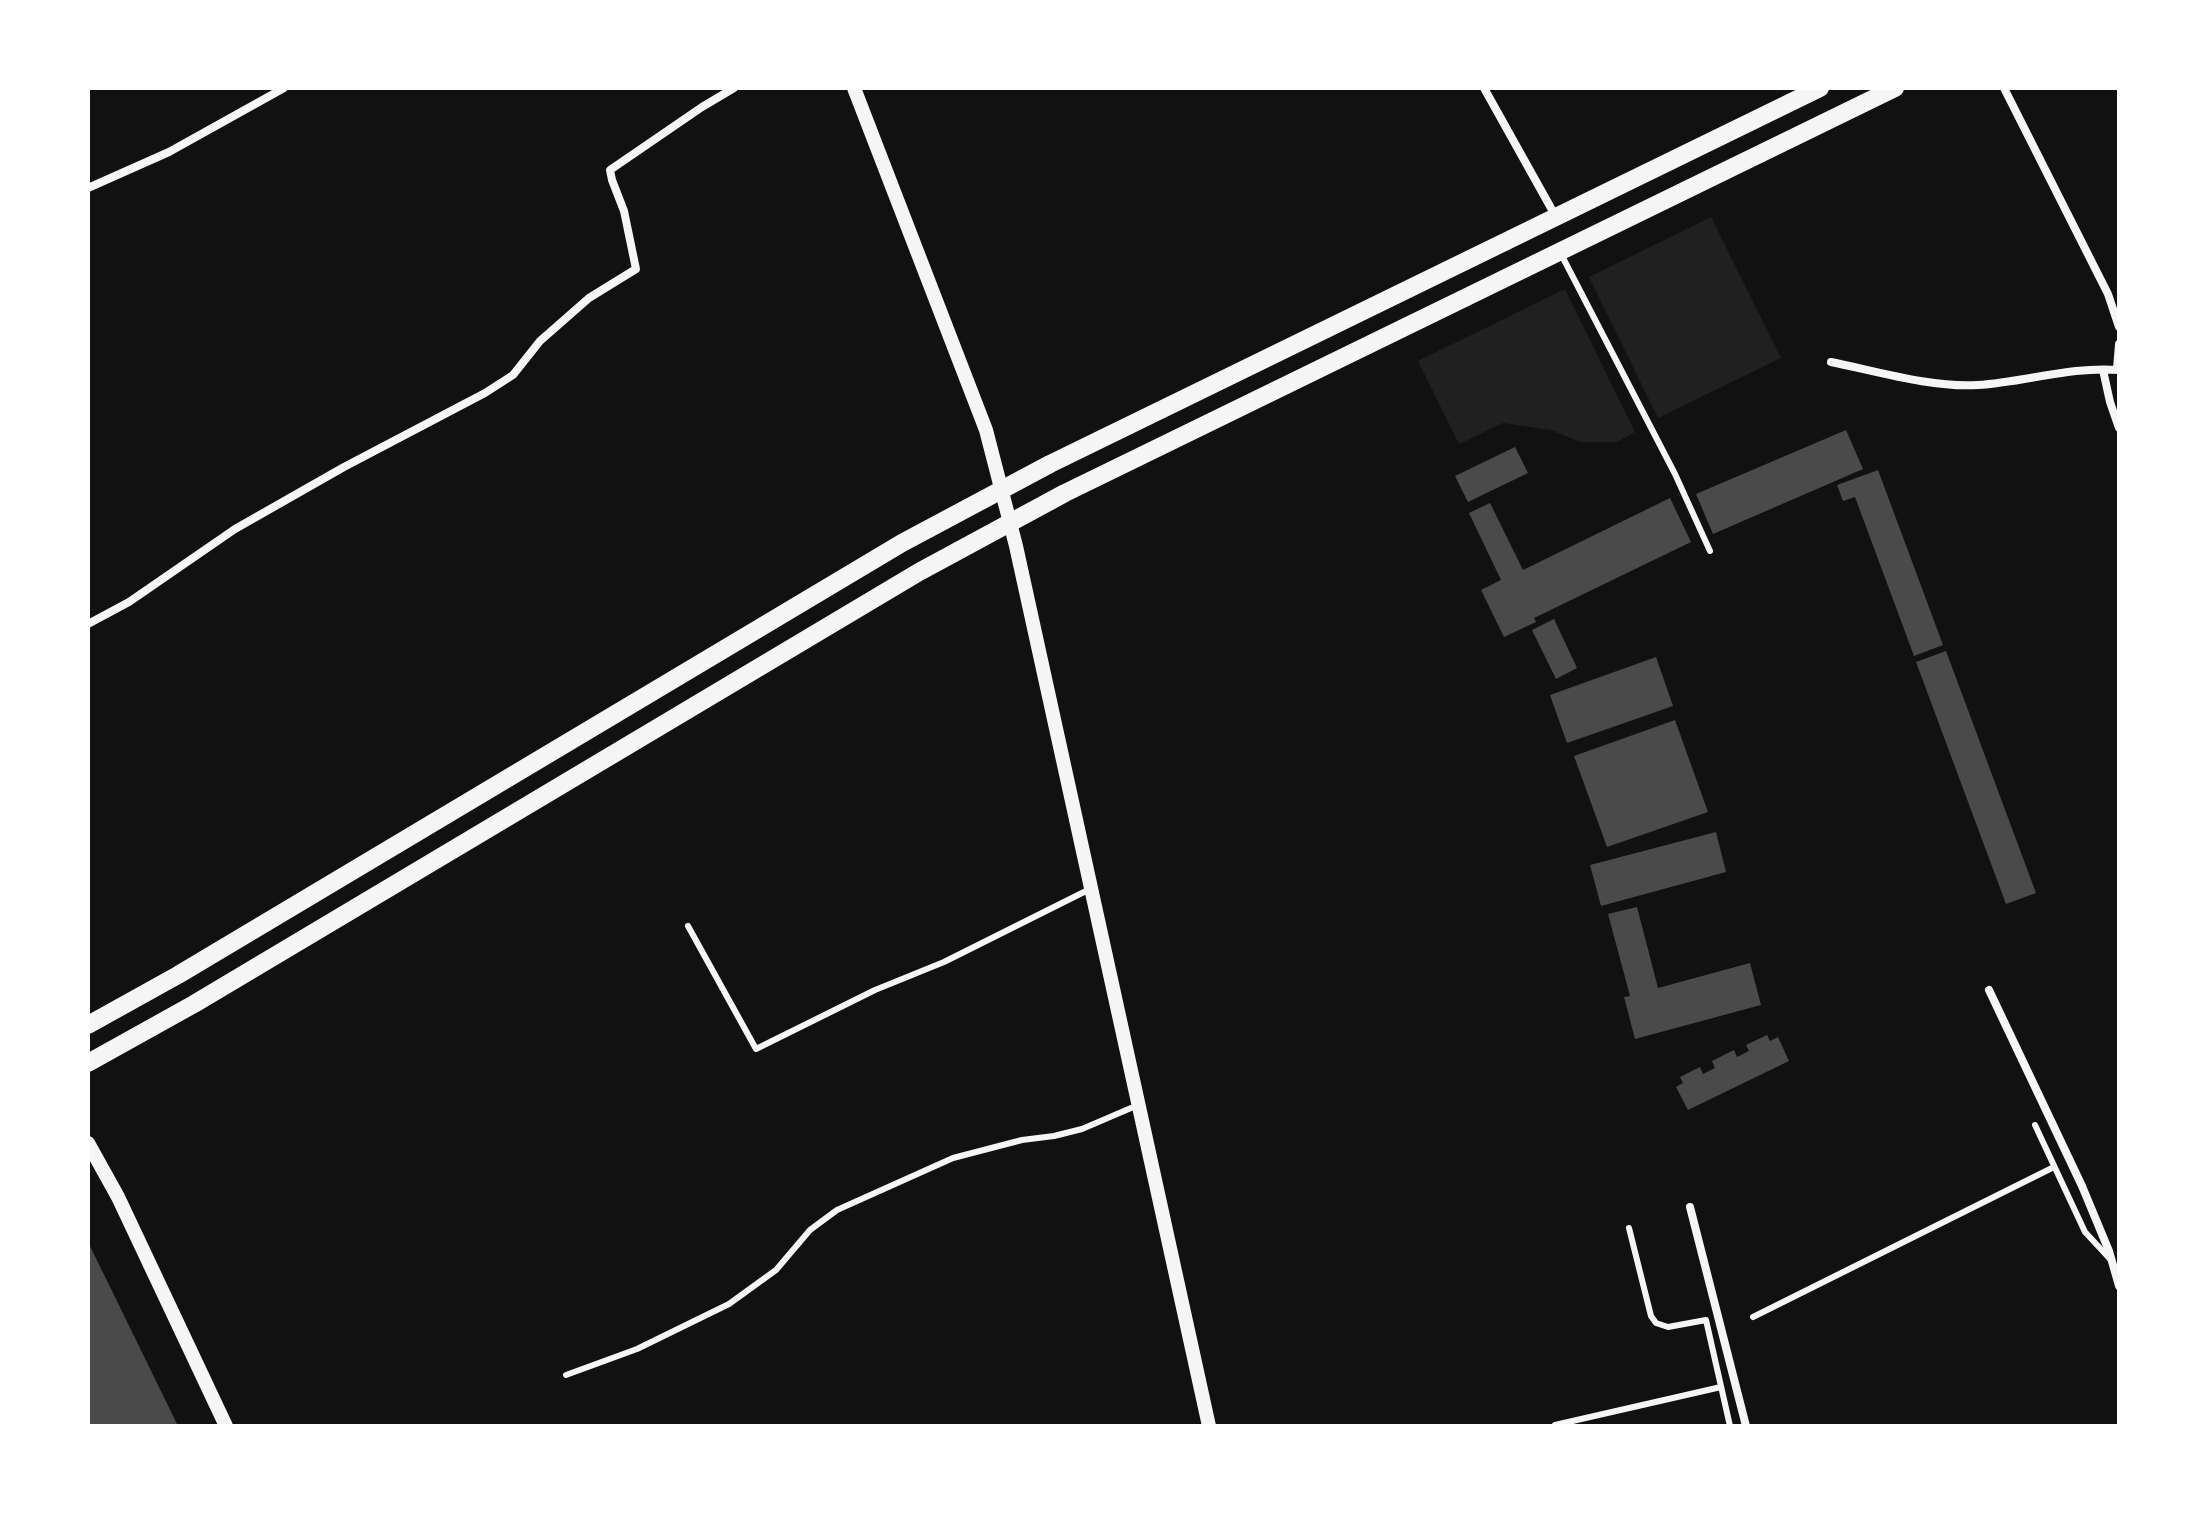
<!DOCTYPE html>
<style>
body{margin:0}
#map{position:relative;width:2207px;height:1514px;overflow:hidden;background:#111;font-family:"Sofia Sans Condensed",sans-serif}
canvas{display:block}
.frame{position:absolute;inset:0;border:90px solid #fff;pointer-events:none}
</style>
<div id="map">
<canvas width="2207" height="1514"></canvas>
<div class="frame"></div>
</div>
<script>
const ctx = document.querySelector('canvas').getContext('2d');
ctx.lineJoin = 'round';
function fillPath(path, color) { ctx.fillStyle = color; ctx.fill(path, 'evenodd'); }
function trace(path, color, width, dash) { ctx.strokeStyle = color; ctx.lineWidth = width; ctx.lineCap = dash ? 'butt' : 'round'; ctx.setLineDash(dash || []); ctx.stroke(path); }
const green = new Path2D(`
 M1711 217 1781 358 1658 418 1589 277Z
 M1565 289 1635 432 1617 442H1580L1551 430 1503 423 1459 444 1418 361Z`);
const building = new Path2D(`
 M1846 430 1863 469 1713 534 1696 494Z
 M1515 447 1528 473 1468 502 1455 476Z
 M1878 470 1943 645 1914 656 1855 497 1843 501 1837 485Z
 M1670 498 1691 542 1534 618 1536 622 1504 637 1481 590 1501 580 1469 513 1490 503 1523 570Z
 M1554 619 1577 668 1556 679 1532 630Z
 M1946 651 2036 893 2006 904 1916 662Z
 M1656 657 1673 706 1567 743 1550 695Z
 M1675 720 1708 812 1607 847 1574 756Z
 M1716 832 1726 872 1601 906 1590 865Z
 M1637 907 1658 988 1750 963 1761 1005 1635 1039 1624 997 1630 996 1608 914Z
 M1767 1035 1770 1041 1778 1037 1789 1061 1688 1110 1676 1087 1683 1083 1680 1077 1700 1067 1703 1074 1715 1068 1712 1061 1734 1050 1737 1057 1749 1051 1746 1045Z
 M88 1242 113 1293 178 1426H88Z`);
const service = new Path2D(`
 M1561 254 1675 474 1710 551
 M688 926 756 1049 875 990 944 962 1090 889
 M2035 1125 2085 1232 2111 1260
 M1629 1228 1651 1316 1656 1323 1668 1327 1706 1320 1730 1426
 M1753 1317 2054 1167
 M566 1375 637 1349 729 1304 776 1270 810 1230 837 1210 953 1158 1022 1140 1054 1136 1082 1129 1138 1105
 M1555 1425 1721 1387`);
const minor = new Path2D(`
 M1484 88 1556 217
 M2004 88 2108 294 2119 327
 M88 188 169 152 284 88
 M1831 362C1876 371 1932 388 1978 385 2025 382 2071 366 2119 370
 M2117 369 2119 344
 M2103 370 2110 402 2119 428
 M88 624 129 602 235 529 344 467 485 393 513 375 540 341 589 298 636 269 624 211 612 180 610 170 702 107 734 88
 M1989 990 2082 1186 2109 1251 2119 1286
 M1690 1207 1746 1426`);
const tertiary = new Path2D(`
 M854 88 986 430 1016 546 1209 1426
 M88 1143 118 1197 226 1426`);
const primary = new Path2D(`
 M88 1025 178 975 902 543 1050 464 1820 88
 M88 1063 194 1004 919 572 1065 493 1895 88`);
fillPath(green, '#202020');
fillPath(building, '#4a4a4a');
trace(service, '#f5f5f5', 6);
trace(minor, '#f5f5f5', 8);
trace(tertiary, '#f5f5f5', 14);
trace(primary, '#f5f5f5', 18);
</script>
